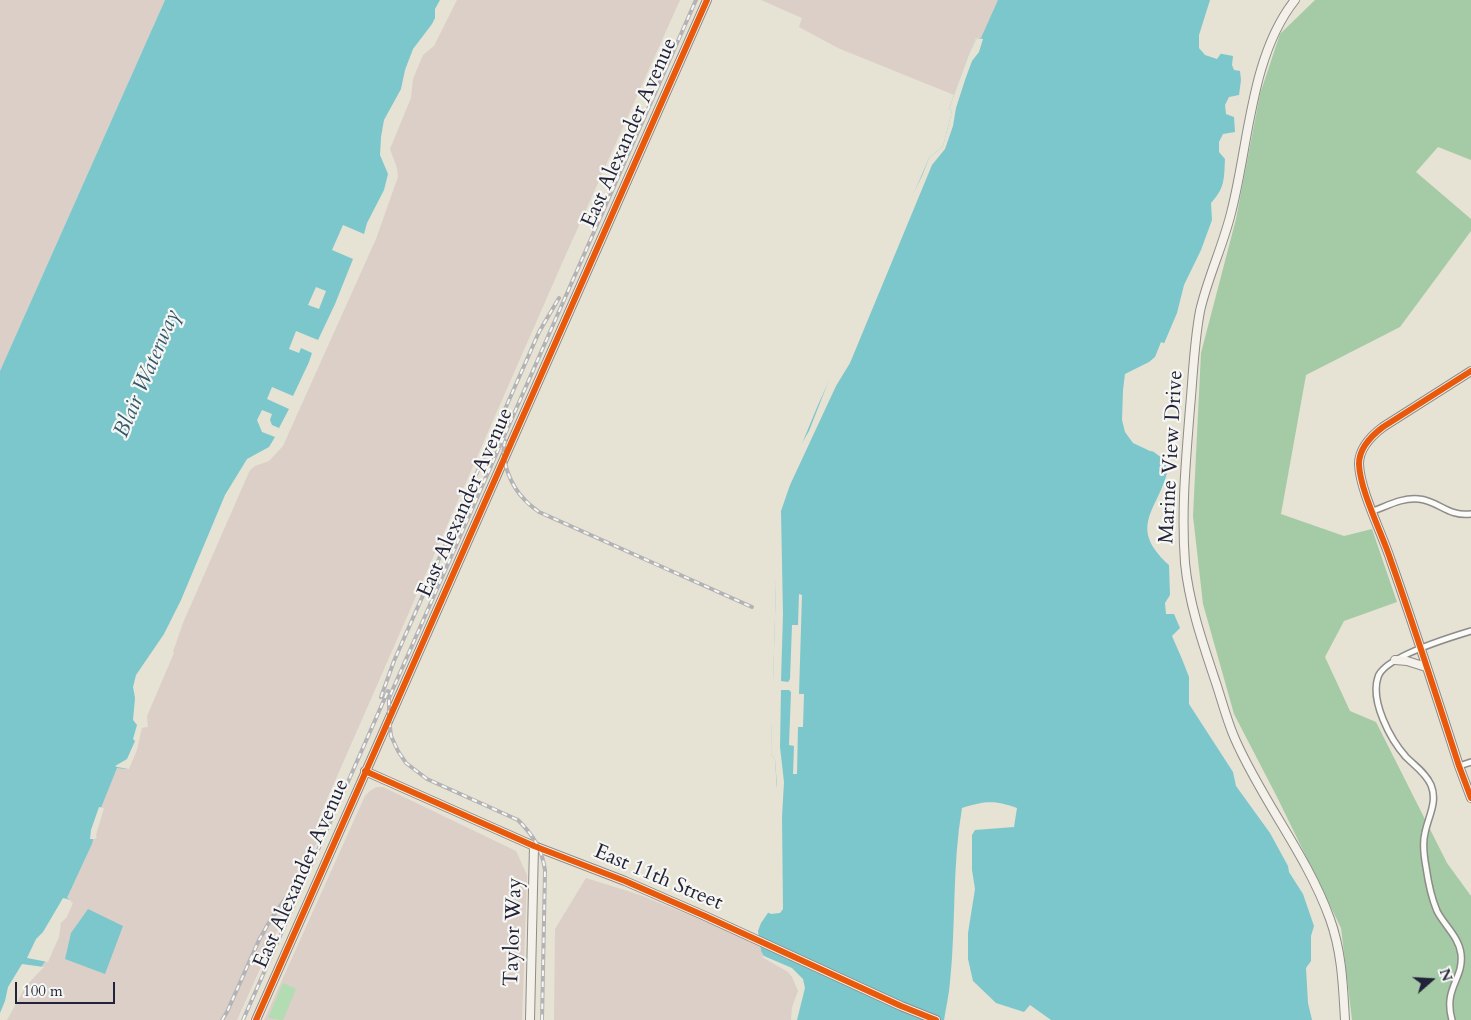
<!DOCTYPE html>
<style>
body{margin:0}
#map{position:relative;width:1471px;height:1020px;overflow:hidden;background:#e6e2d4;font-family:Cardo,serif}
canvas{display:block}
.north{position:absolute;left:1406px;top:955px;width:50px;height:50px;-webkit-text-stroke:4px #f6f6f2;paint-order:stroke;rotate:71deg;font-size:14px;font-weight:700;line-height:20px;text-align:center;color:#22223b}
.north::after{content:'';display:block;margin:auto;width:18px;height:22px;background:#22223b;clip-path:polygon(50% 0,100% 100%,50% 72%,0 100%)}
.scale{position:absolute;left:15px;top:982px;width:100px;height:22px;box-sizing:border-box;border:2px solid #22223b;border-top:0;padding-left:6px;font-size:15px;line-height:18px;white-space:nowrap;color:#22223b;-webkit-text-stroke:4px #f6f6f2;paint-order:stroke}
</style>
<div id="map">
<canvas width="1471" height="1020"></canvas>
<div class="north">N</div>
<div class="scale">100 m</div>
</div>
<script>
const ctx = document.querySelector('canvas').getContext('2d');
ctx.lineJoin = 'round';
function fillPath(path, color) { ctx.fillStyle = color; ctx.fill(path, 'evenodd'); }
function trace(path, color, width, dash) { ctx.strokeStyle = color; ctx.lineWidth = width; ctx.lineCap = dash ? 'butt' : 'round'; ctx.setLineDash(dash || []); ctx.stroke(path); }
function drawText(font, color, halo, rows, align = 'center') {
  ctx.font = font + ' Cardo,serif'; ctx.lineWidth = 4.5; ctx.setLineDash([]); ctx.textBaseline = 'middle'; ctx.strokeStyle = halo; ctx.fillStyle = color; for (const [text, x, y, turn = 0] of rows) {
    ctx.save(); ctx.translate(x, y); ctx.rotate((+turn || 0) * Math.PI / 180); ctx.textAlign = isNaN(turn) ? turn : align; if (halo) ctx.strokeText(text, 0, 0); ctx.fillText(text, 0, 0); ctx.restore();
  }
}
const industrial = new Path2D(`
 M0 0H165L0 371Z
 M454 0H680L563 261 324 806 319 819 326 822 237 1020H4L24 985 46 960 71 901 67 898 92 844 101 808 117 767 141 728 148 727 147 716 174 653 173 652 183 623 253 463 387 149 416 65Z
 M761 0H1019L998 46 976 38 969 54 954 95 838 48 799 27 802 18Z
 M376 787H383L516 851 527 875 522 1020H264L365 796 370 791Z
 M586 878 640 895 711 924 760 947 761 951 786 969 794 977 799 993 793 1020H554L555 929Z`);
const green = new Path2D(`
 M283 983 296 989 283 1020 268 1018Z`);
const forest = new Path2D(`
 M1315 0H1471V160L1438 147 1416 172 1471 219V231L1400 327 1306 375 1281 514 1344 536 1372 529 1397 602 1344 621 1325 657 1350 711 1376 722 1447 863 1471 896V1020H1352L1341 928 1277 797 1234 714 1203 604 1193 516 1201 353 1236 219 1260 94 1280 34Z`);
const water = new Path2D(`
 M165 0H454L421 53 387 149 396 174 296 412 259 462 246 471 153 672 141 728 126 769 117 768 101 808 92 844 67 898 71 900 46 960 40 969 24 985 0 1020V371Z
 M998 0H1220L1208 40 1212 52 1233 56 1232 65 1234 70 1240 71 1241 80 1239 95 1229 97 1225 105 1226 114 1234 117 1235 132 1223 134 1219 142V152L1225 159C1224 179 1225 188 1211 203L1212 220 1201 250 1184 285 1177 313 1157 360 1132 375 1126 383V425L1132 436 1162 458 1168 469C1159 510 1126 526 1169 565L1170 595 1165 603 1166 614H1174L1180 628 1172 636 1182 659 1189 677V704L1233 772 1236 786 1270 833 1288 866 1289 872 1303 894 1314 926 1311 936V961L1306 968 1308 1003 1312 1020H1051L1030 1005 1024 1012 996 1003 973 981 968 959V933L975 889 972 870V835L975 830 1014 827 1017 808C993 800 986 801 962 808 952 866 956 924 950 982 949 995 946 1007 944 1020H793L799 993 794 977 786 969 764 956 761 951 758 931 761 923 774 904 777 791 775 759 771 754 776 583 774 582V555L781 494 818 405 833 372 845 354 929 158 943 146 952 111 949 109 969 54 977 38H981Z
 M88 909 123 926 105 974 65 959 71 933Z`);
const pier = new Path2D(`
 M440 0H457L434 46 423 55 413 79 411 98 390 149 397 168 398 177 376 239 283 446 269 461 255 466 248 472 170 650 155 673 147 705 137 750 129 769 117 767 115 766 127 759 135 741 133 739 137 725 133 720 135 698 133 687 136 675 164 634 181 600 225 495 247 459 269 447 275 437 262 432 257 420 262 410 272 414 270 420 272 425 279 428 289 409 267 399 272 387 293 396 309 362 312 353 301 348 299 353 289 349 296 331 318 340 335 304 353 259 332 250 343 225 364 234 367 223 384 190 388 174 380 155 381 137 384 120 401 89 405 70 413 49 432 24 435 18V9Z
 M1210 0H1222L1210 38 1211 46 1214 50 1222 52 1217 59 1205 55 1199 48V35Z
 M977 38 983 39 979 52 972 61 965 80 956 108 953 126 945 149 932 165 850 363 836 386 790 485 781 511 783 614 781 681 788 682 790 679 792 625H798L799 594 802 595 799 694H804L803 727H798L797 774H793L794 746 789 745 791 692 789 690H781L780 747 784 782 782 817 783 909 780 913 771 914 767 912 771 907 772 825 775 790 777 786 775 759 771 754 772 690H770L771 681H773L776 583 774 582 773 501 779 493 795 455 809 431 838 357 843 352 889 243 922 176 929 158 943 146 952 111 949 109 969 54Z
 M316 287 326 291 319 309 308 305Z
 M1161 342 1166 344 1159 361 1147 371 1134 377 1129 384 1128 425 1134 435 1158 452 1150 451 1133 443 1125 432 1122 420 1123 390 1125 374 1149 362 1155 357Z
 M99 807 104 808 96 835 97 837 95 839H90L91 830Z
 M63 898 71 900V902L73 903 67 917 61 923 59 937 48 962 27 958 36 939 43 932Z
 M764 956 792 968 803 979 805 988 797 1020H791L792 1007 798 991 792 977 788 972 762 957Z
 M22 964 44 967 26 986 7 1020H0V1013L5 1001 8 987Z`);
const street = new Path2D(`
 M1373 511C1387 506 1403 497 1419 499 1439 501 1448 517 1471 514
 M1459 766 1471 762
 M1452 1020C1443 988 1464 979 1461 954 1459 937 1444 925 1437 911 1431 897 1428 881 1426 867 1424 856 1422 844 1425 833 1428 817 1438 802 1431 785 1426 773 1414 765 1406 757 1390 739 1370 701 1378 677 1384 657 1451 637 1471 631`);
const secondary = new Path2D(`
 M1295 0C1251 55 1249 142 1232 209 1224 244 1208 276 1200 311 1194 343 1193 376 1190 408 1186 459 1181 511 1185 563 1189 604 1203 644 1216 683 1222 701 1227 721 1235 739 1262 801 1307 855 1330 919 1342 952 1343 986 1345 1020
 M1471 371 1383 427C1371 436 1359 448 1359 464 1360 491 1382 533 1391 561 1415 629 1437 698 1459 766L1471 798
 M1395 660 1407 661 1426 667
 M365 771 534 846 625 881 705 916 901 1006 936 1020
 M256 1020 707 0
 M530 1020 534 846`);
const rail = new Path2D(`
 M505 441C500 460 511 486 524 499 528 504 534 508 539 512L752 607
 M381 697 394 661 539 332 559 298
 M222 1020 227 1012 259 940 271 919 298 881
 M243 1020 388 691
 M542 1020 545 870C542 849 533 835 518 820L427 779 406 763 398 751 391 736 389 717V698L696 0`);
const cycleway = new Path2D(`
 M1471 371 1383 427C1371 436 1359 448 1359 464 1360 491 1382 533 1391 561 1415 629 1437 698 1459 766L1471 798
 M365 771 534 846 625 881 705 916 901 1006 936 1020
 M256 1020 707 0`);
const streetNames = [
 ["East Alexander Avenue",630,133,-66],
 ["Marine View Drive",1172,457,-87],
 ["East Alexander Avenue",466,503,-66],
 ["East Alexander Avenue",302,874,-66],
 ["East 11th Street",658,878,23],
 ["Taylor Way",514,932,-88]
];
const waterNames = [
 ["Blair Waterway",148,374,-67]
];
fillPath(industrial, '#dbcfc8');
fillPath(green, '#b2dcb2');
fillPath(forest, '#a4cba5');
fillPath(water, '#7cc7cc');
fillPath(pier, '#e6e2d4');
trace(street, '#8e8c89', 8);
trace(secondary, '#8e8c89', 10);
trace(street, '#fbfbf9', 5);
trace(secondary, '#f4f0ea', 8);
trace(rail, '#b3b2b4', 4);
trace(rail, '#f6f6f2', 2, [5.5]);
trace(cycleway, '#e8590c', 6);
drawText('21px', '#22223b', '#f6f6f2', streetNames);
drawText('italic 22px', '#32586d', '#f6f6f2', waterNames);
</script>
